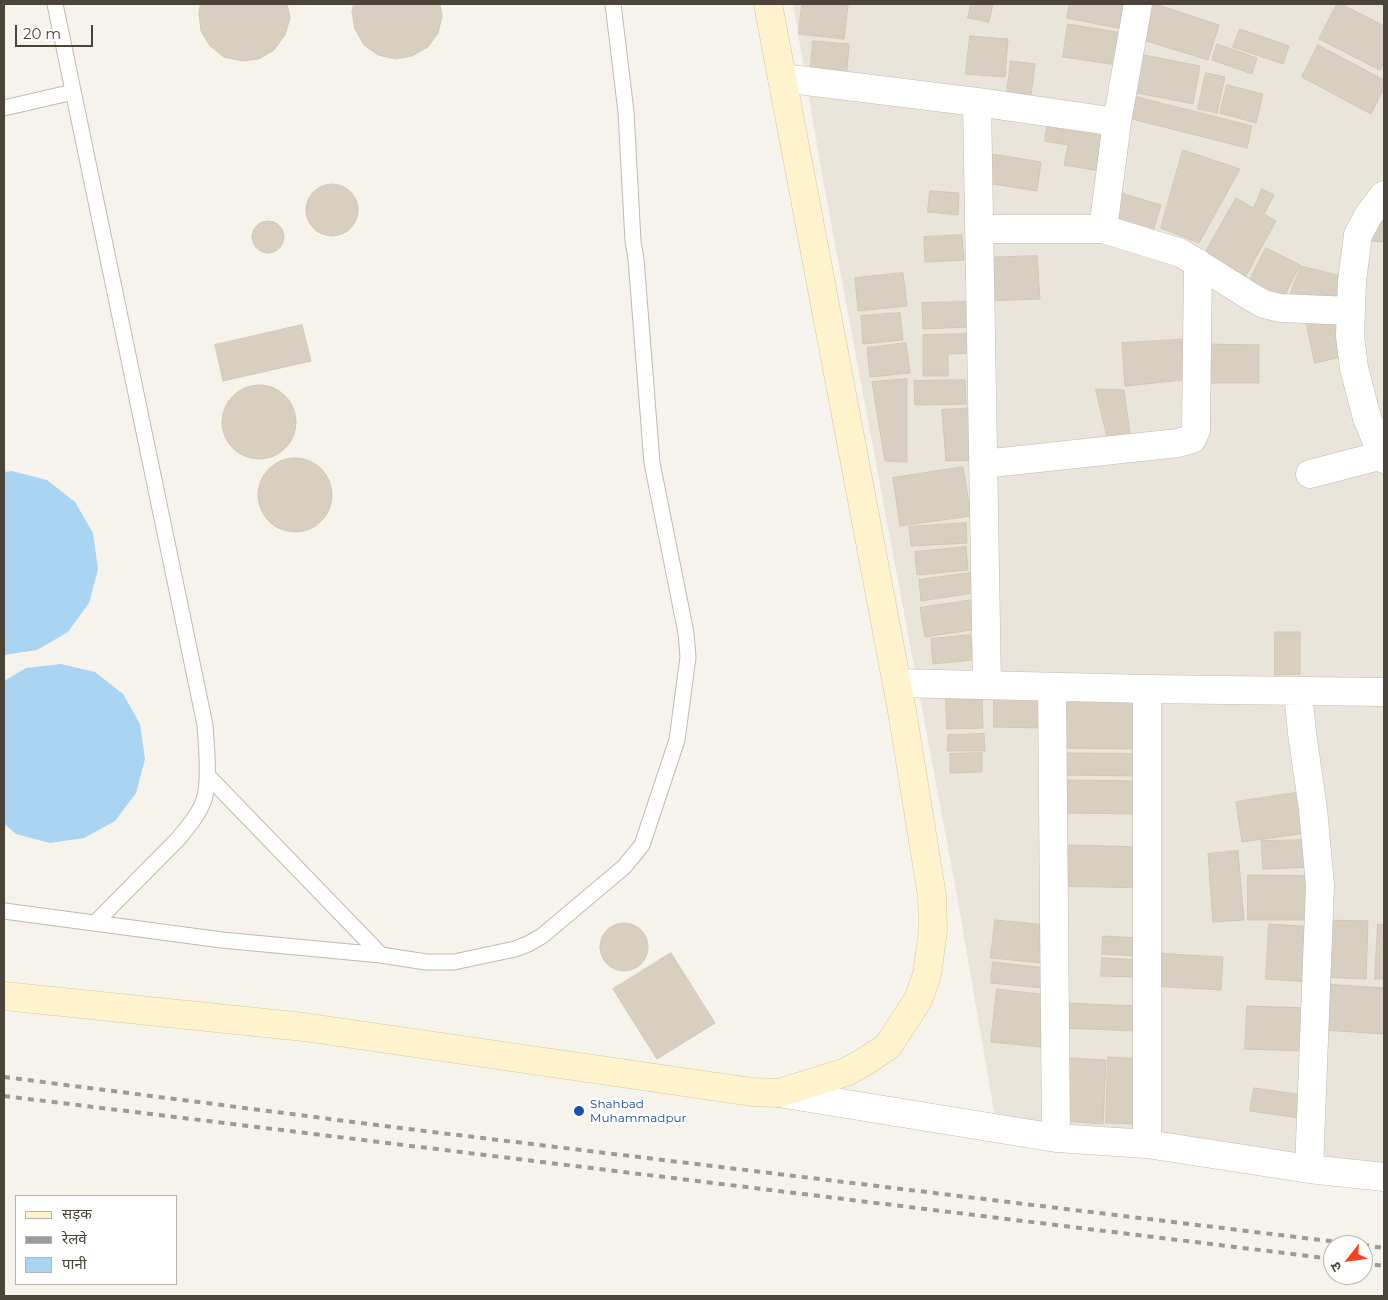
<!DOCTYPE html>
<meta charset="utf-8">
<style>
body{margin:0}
#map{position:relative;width:1388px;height:1300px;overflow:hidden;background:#f6f3ec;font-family:Montserrat,"Noto Sans Devanagari",sans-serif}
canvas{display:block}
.frame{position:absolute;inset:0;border:5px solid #4b4439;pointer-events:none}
.legend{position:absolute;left:15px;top:1195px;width:162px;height:90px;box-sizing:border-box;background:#fff;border:1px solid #b7b4b0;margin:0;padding:6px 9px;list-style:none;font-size:15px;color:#4b4439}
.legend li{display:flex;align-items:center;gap:10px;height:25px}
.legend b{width:25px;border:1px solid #b7b4b0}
.north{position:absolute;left:1323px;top:1235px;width:50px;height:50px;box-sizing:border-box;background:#fff;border:1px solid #b7b4b0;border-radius:50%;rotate:240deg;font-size:14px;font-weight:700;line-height:20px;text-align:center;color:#4b4439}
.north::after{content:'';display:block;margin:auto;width:18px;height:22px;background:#fc3f1d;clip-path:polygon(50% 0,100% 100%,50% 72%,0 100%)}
.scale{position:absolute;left:15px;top:25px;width:78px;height:22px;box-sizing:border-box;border:2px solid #4b4439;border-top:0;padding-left:6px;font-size:15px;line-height:18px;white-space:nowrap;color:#4b4439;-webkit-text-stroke:4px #fff;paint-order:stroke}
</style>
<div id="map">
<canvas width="1388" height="1300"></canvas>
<div class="frame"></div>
<ul class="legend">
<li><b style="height:6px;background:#fff3cd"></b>सड़क</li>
<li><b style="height:6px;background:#9a9a9a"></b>रेलवे</li>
<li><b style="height:14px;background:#a9d4f2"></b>पानी</li>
</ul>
<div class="north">उ</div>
<div class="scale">20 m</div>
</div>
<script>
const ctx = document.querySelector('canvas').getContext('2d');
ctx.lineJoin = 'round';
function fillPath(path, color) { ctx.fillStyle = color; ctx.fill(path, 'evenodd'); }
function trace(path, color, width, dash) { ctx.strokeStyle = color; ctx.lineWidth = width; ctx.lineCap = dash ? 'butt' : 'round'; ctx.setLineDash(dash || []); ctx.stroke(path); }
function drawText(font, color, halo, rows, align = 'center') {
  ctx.font = font + ' Montserrat,sans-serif'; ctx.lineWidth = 4.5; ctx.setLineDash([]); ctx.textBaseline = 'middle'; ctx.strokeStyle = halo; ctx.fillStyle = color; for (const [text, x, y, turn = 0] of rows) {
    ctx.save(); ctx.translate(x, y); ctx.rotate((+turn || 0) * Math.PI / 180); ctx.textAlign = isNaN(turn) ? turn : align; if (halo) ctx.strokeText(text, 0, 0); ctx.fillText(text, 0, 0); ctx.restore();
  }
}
const residential = new Path2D(`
 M793 4H1384V1172L996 1123 957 896 823 180Z`);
const water = new Path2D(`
 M12 471 47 480 75 502 93 533 98 569 89 603 68 632 37 650 4 655V472Z
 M61 664 95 672 123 694 140 724 145 759 136 793 115 821 84 838 50 843 16 834 4 824V681L26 668Z`);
const building = new Path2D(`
 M201 4H287L290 18 285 35 274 50 259 59 242 61 224 57 210 46 201 31 199 13Z
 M354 4H440L442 16 438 33 428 47 412 56 395 59 378 55 364 45 355 29 352 12Z
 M802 4H836L848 5 844 39 799 34Z
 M971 4H993L989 22 968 18Z
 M1070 4H1127L1122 29 1067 18Z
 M1148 4H1155L1219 25 1208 60 1137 38Z
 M1337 4H1341L1384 26V62L1380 70 1319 39Z
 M1068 24 1122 33 1117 65 1063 57Z
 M1240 29 1289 46 1283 64 1233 47Z
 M970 36 1008 39 1005 77 966 74Z
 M813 41 849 44 846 81 810 78Z
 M1217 44 1257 58 1252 74 1212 60Z
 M1318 45 1384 80V88L1371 114 1302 77Z
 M1139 54 1200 66 1193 104 1132 92Z
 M1011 61 1035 64 1030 103 1006 100Z
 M1206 73 1225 77 1217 113 1198 109Z
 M1227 85 1263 94 1256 123 1220 113Z
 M1133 96 1252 126 1247 148 1128 118Z
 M1047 127 1104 136 1100 171 1064 165 1068 145 1045 141Z
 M1183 150 1240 169 1199 243 1161 228Z
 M992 154 1041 162 1037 191 987 183Z
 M306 210a26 26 0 1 1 52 0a26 26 0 1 1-52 0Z
 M1262 189 1274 195 1264 214 1276 221 1244 279 1203 256 1236 198 1253 208Z
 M930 191 959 193 958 215 928 212Z
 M1117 192 1161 205 1153 231 1110 218Z
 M1378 209 1384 210V242L1371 241Z
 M252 237a16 16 0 1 1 32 0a16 16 0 1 1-32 0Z
 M962 235 964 260 925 262 924 237Z
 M1266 248 1300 265 1283 299 1249 282Z
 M1037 256 1040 299 983 301 981 258Z
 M1301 266 1345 277 1337 309 1290 296Z
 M903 273 907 306 858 311 855 278Z
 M967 302 968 327 923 329 922 303Z
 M1304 311 1340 313 1346 356 1315 363Z
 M900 313 903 340 863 344 861 316Z
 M302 325 311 361 223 381 215 345Z
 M971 334V353L948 354V376H923V335Z
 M1192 339 1193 379 1125 386 1122 343Z
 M906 343 910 373 870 377 867 348Z
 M1205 344 1259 345V383H1205Z
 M907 379V462L885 461 872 382Z
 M965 380 966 404 915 405 914 381Z
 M222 422a37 37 0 1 1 74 0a37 37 0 1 1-74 0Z
 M1096 389 1124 390 1131 441 1108 440Z
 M972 408 975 460 946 461 942 410Z
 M258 495a37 37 0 1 1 74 0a37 37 0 1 1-74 0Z
 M963 467 971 516 900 526 893 478Z
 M966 523 967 543 911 546 909 527Z
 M966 547 968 570 917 575 915 552Z
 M970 573 973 593 921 601 919 580Z
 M972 600 977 629 925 637 920 608Z
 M1275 632H1300V674L1275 675Z
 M970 635 973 660 933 664 931 639Z
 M994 694 1042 695 1041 728 994 727Z
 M1061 695 1140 697 1139 749 1060 748Z
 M946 699H982L983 728 947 729Z
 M984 734 985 751H947L948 735Z
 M982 753V772L950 773V754Z
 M1067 753 1139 754V776L1067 775Z
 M1067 780 1140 781 1139 814 1067 813Z
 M1308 791 1314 832 1242 842 1236 802Z
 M1313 840 1314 867 1263 869 1261 841Z
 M1069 845 1142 847 1141 888 1067 886Z
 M1238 851 1244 920 1213 922 1208 854Z
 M1248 875 1315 876V920H1248Z
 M995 920 1047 925 1043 963 991 958Z
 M1324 920 1368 921 1366 979 1323 977Z
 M600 947a24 24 0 1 1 48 0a24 24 0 1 1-48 0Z
 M1269 924 1316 927 1313 982 1266 979Z
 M1378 924 1384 925V979H1375Z
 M1103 936 1139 938 1138 956 1102 954Z
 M671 953 715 1023 657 1059 613 989Z
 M1154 953 1223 957 1221 990 1152 986Z
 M1102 958 1138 960 1137 977 1101 976Z
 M993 962 1046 968 1043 988 991 983Z
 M1325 984 1384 988V1034L1323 1030Z
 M997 989 1047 995 1041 1047 991 1042Z
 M1065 1003 1138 1006 1137 1031 1064 1028Z
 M1247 1006 1307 1008 1306 1051 1245 1049Z
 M1108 1057 1141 1059 1140 1124 1106 1123Z
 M1070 1058 1106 1060 1103 1124 1067 1121Z
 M1254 1088 1310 1096 1307 1119 1250 1111Z`);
const lane = new Path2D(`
 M55 4 205 725C206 745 210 776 205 796 201 812 189 826 178 839L95 923
 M4 108 73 92
 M207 775 381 955
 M4 911 222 940 381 955 426 962H454L515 949 528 944 542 936 624 867 642 845 677 740 688 657 686 633 652 463 636 259 633 241 626 112 613 4`);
const street = new Path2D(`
 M782 78 977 102 1117 122
 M977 102 987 685
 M1384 195 1368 216 1358 235 1352 281 1350 336 1354 368 1367 418 1384 459
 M979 229H1103L1181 253 1253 298 1264 304 1280 308 1351 311
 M1103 229 1117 122 1138 4
 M983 464 1178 443 1192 439 1196 430 1198 263
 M1310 474 1383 455
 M897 683 1147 689 1384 692
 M1052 687 1056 1138
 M1147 689V1144
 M1298 691 1302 733 1313 809 1320 885 1309 1169
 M779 1093 1056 1138 1147 1144 1309 1169 1384 1177`);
const secondary = new Path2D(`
 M4 996 304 1027 752 1092 779 1093 846 1072 866 1061 888 1046 918 1000 927 975 933 930 932 896 902 711 768 4`);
const rail = new Path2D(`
 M4 1077 400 1128 1362 1245
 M4 1096 1333 1259
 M1363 1245 1384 1248
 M1363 1263 1384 1266`);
const markers = [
 [579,1111,6,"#1a4fb4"]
];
const transitNames = [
 ["Shahbad",590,1104],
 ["Muhammadpur",590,1118]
];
fillPath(residential, '#eae5da');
fillPath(water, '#a9d4f2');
fillPath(building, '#d8cfc1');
trace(building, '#d3c7b4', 1);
trace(lane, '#c2bbae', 17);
trace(street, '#c2bbae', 29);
trace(secondary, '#d6c79b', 29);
trace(lane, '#fff', 15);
trace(street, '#fff', 28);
trace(secondary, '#fff3cd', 28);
trace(rail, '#9a9a9a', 4, [6, 6]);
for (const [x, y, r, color] of markers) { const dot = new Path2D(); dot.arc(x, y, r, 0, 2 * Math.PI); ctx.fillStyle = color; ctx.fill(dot); trace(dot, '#fff', 2); }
drawText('12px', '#164399', '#fff', transitNames, 'left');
</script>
